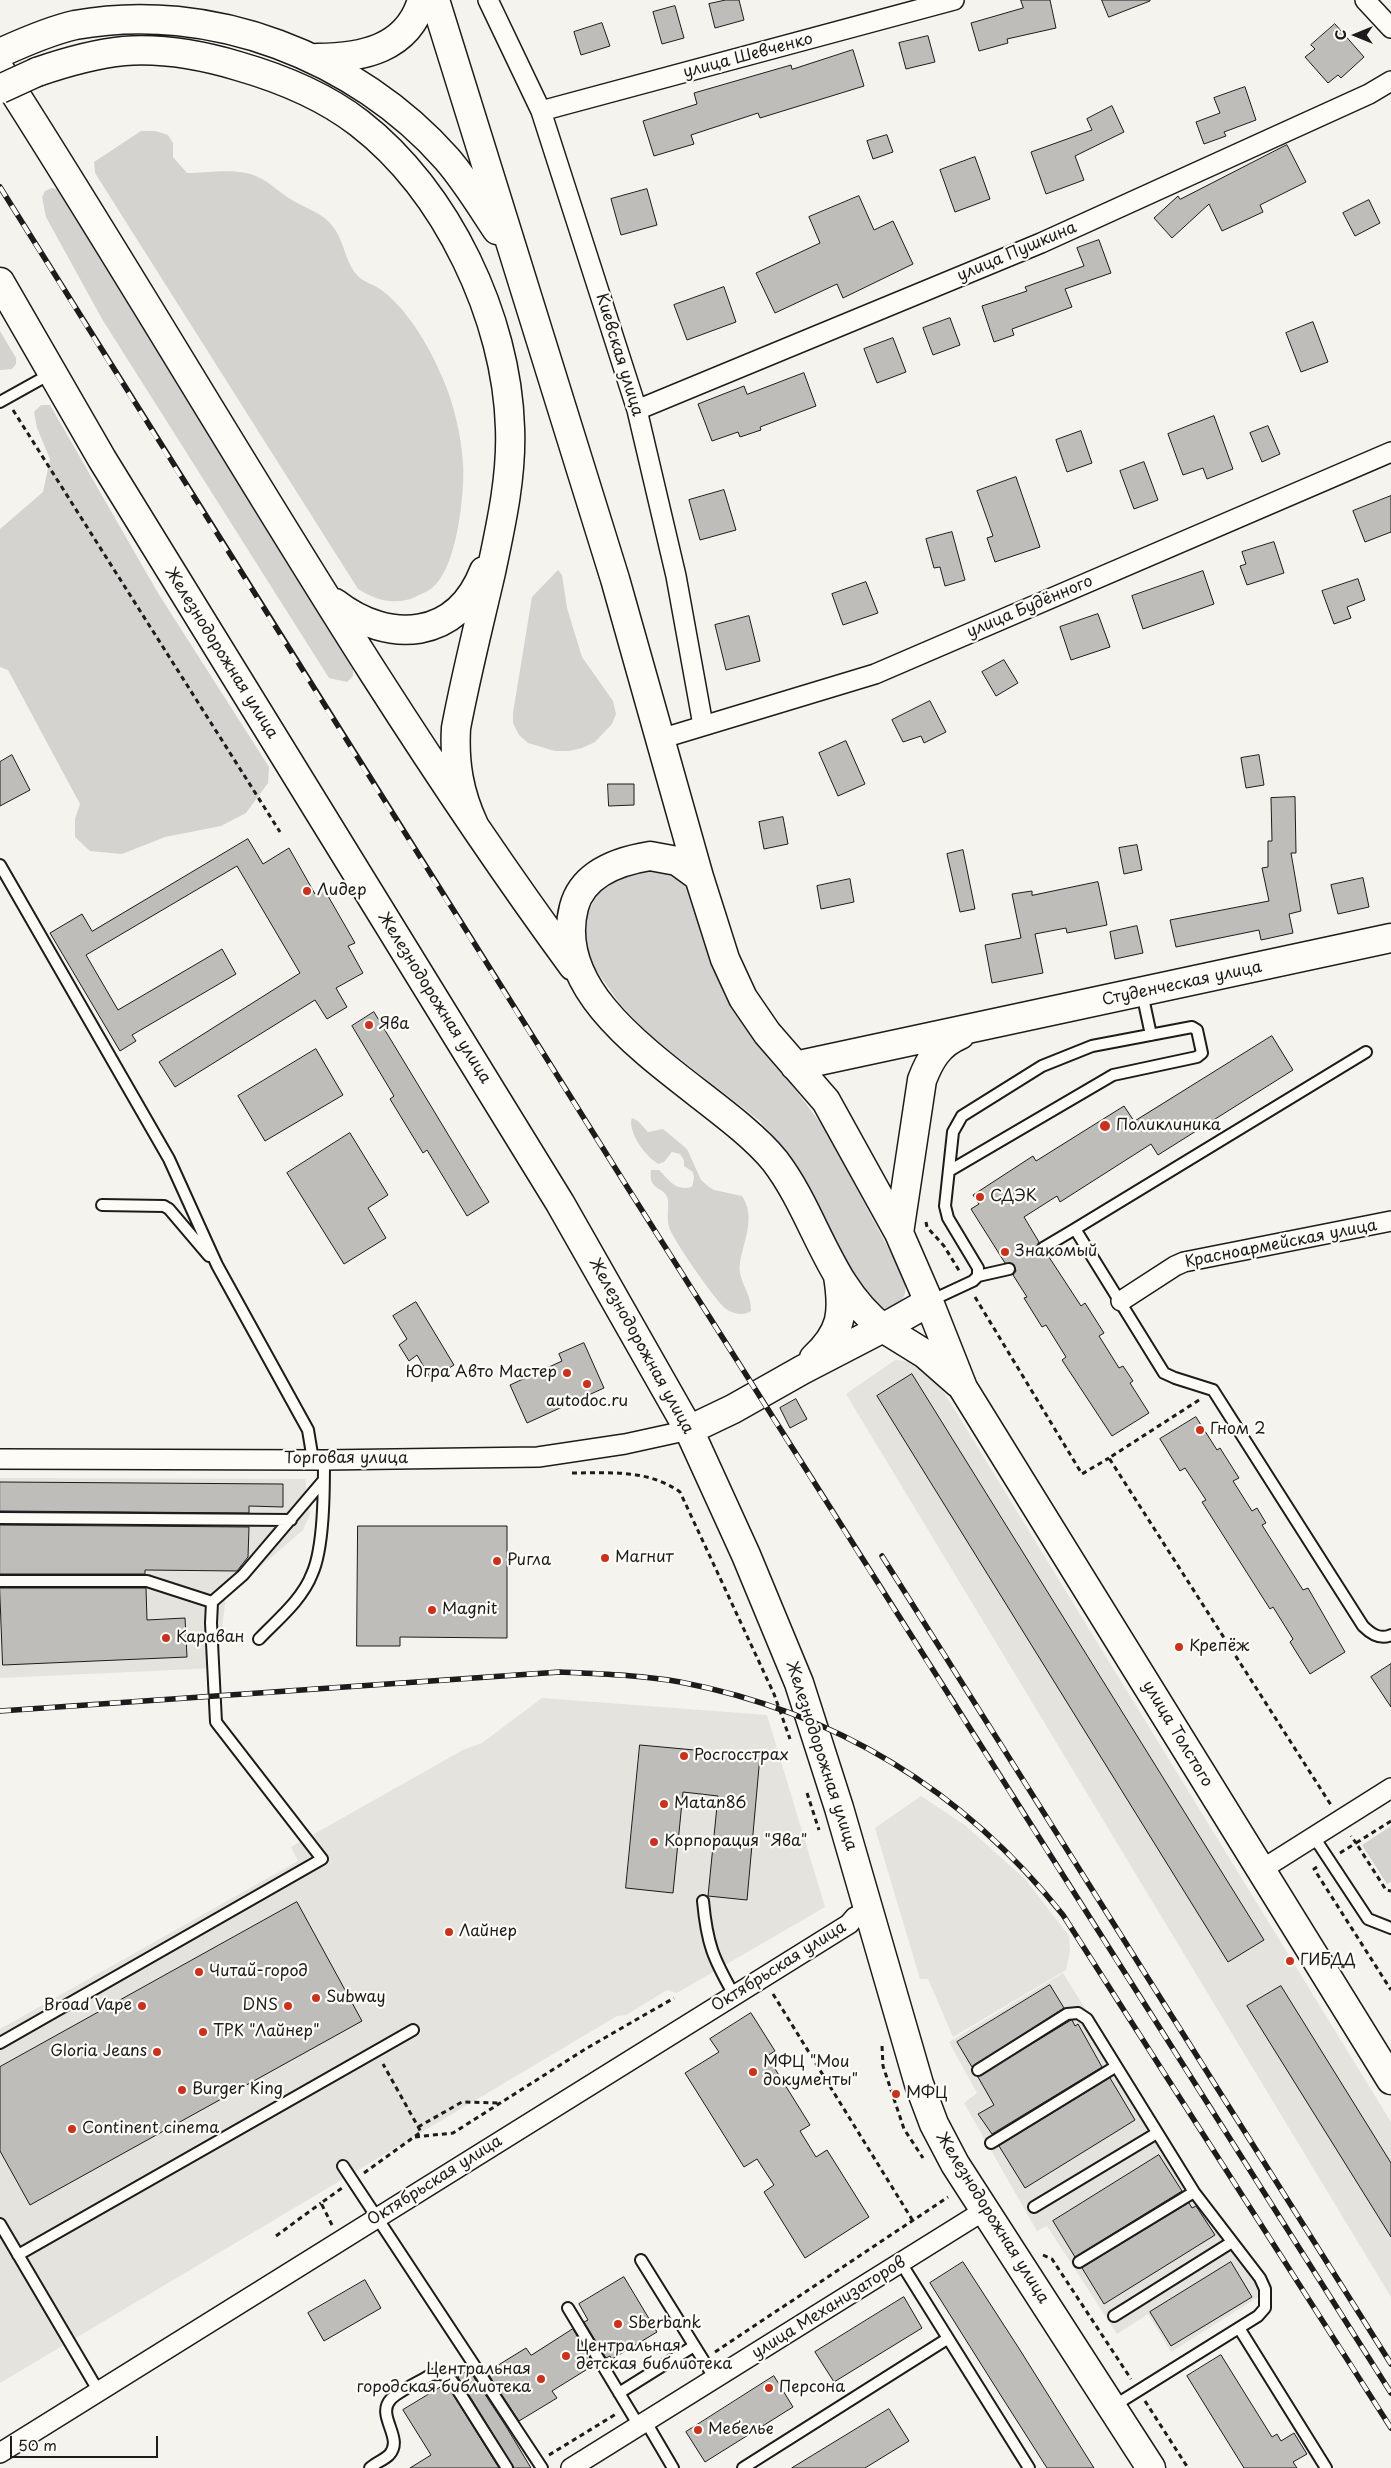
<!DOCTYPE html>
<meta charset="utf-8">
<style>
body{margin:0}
#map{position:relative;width:1391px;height:2468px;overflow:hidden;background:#f4f3ee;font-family:"Playpen Sans",sans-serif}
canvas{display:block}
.north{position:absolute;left:1331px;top:10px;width:50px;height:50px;-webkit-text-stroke:4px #fdfcf7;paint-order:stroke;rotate:270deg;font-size:14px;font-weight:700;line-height:20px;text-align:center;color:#1c1c1c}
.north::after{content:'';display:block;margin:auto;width:18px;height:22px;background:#1c1c1c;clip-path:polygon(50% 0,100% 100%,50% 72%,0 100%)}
.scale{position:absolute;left:10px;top:2436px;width:148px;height:22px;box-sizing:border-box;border:2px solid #1c1c1c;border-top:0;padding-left:6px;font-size:15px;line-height:18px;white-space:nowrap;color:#1c1c1c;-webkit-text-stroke:4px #fdfcf7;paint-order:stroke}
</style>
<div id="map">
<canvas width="1391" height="2468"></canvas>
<div class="north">С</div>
<div class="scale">50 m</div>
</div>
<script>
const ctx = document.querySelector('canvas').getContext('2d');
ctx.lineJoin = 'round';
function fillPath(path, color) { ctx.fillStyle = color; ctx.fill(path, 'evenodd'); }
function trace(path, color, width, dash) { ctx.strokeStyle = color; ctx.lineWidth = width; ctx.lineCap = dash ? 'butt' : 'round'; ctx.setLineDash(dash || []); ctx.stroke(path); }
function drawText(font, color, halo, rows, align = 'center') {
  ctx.font = font + ' "Playpen Sans",sans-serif'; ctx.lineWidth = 4.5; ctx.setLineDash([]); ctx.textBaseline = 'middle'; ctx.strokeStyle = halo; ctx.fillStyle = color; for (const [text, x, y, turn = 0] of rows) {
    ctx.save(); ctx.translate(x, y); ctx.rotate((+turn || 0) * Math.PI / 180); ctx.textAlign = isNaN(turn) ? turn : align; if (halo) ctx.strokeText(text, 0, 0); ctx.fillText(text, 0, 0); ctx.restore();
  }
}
const built = new Path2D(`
 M895 1360 914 1362 934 1376 1391 2122V2297L846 1394Z
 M0 1478 305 1479 310 1514 303 1530 226 1596 217 1668 0 1678Z
 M542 1698 767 1715 825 1907 677 1993 667 1990 626 2015 617 2016 0 2383V2029L298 1861 291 1847 463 1750 482 1743Z
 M921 1796 966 1826 1026 1880 1069 1936 1070 1952 1066 1970 953 2037 928 1979H920L875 1828Z
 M1063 1973 1263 2294 1171 2352 1148 2314 1117 2334 1047 2226 1037 2231 964 2103 977 2093 949 2042Z`);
const green = new Path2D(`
 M141 131H155L168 135 173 143V157L187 173C208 173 239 167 258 177 270 182 281 194 292 200 303 207 319 212 328 221 344 236 343 257 356 274 362 282 376 285 384 292 410 313 430 348 443 379 454 404 461 435 463 463 465 493 457 569 432 588 427 592 420 594 415 597 396 606 375 600 358 589L95 173 94 162Z
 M52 188 60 190 349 657 353 669V676L347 682 329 678 102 319 46 217 42 197 45 191Z
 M0 331 16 358V364L12 369 0 370Z
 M41 405H50L158 593 269 767 268 783 246 813 221 826 165 837 122 854 90 851 75 837V819L80 804 8 670 0 667V529L43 492 50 459 37 428 34 412Z
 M558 570 562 575 567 608 582 657 613 701 616 714 612 724 595 742 582 748 569 751H555L528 743 519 735 513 723V713L532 597Z
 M664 870 676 875 684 883 690 894 710 958 725 989 756 1038 825 1129 904 1278C909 1299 900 1306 881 1309L870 1301 782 1146 760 1121 649 1035 620 1004 589 960 584 942V922L598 892 616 879 641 871Z
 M632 1118 638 1121 648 1132 663 1129 687 1149 701 1180 709 1187 714 1190 742 1196C756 1217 744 1240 740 1262 737 1281 752 1293 751 1311 743 1316 733 1314 726 1309 715 1300 673 1240 669 1227 666 1217 670 1203 667 1197 663 1186 648 1191 651 1170H659C670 1181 675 1191 692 1187L694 1178 693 1172 684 1166V1160L680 1154 672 1152 664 1162 659 1164C646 1158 627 1131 632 1118Z
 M1391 1826V1882L1387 1884 1362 1845Z`);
const building = new Path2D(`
 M726 0H739L744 20 715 28 709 4Z
 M1021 0H1050L1056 28 1007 39 1008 43 979 51 971 23 1023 8Z
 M1102 0H1150V1L1109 17Z
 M675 6 684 38 662 44 653 12Z
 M602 23 610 46 581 55 574 32Z
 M1335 24 1364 57 1341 78 1338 75 1328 83 1305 57 1315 49 1311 45Z
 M928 36 935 62 906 69 899 43Z
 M853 50 864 86 760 118 758 113 691 135 694 144 654 156 643 121 697 104 694 93 791 65 792 69Z
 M1245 87 1256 120 1224 132 1226 136 1204 144 1196 122 1220 113 1214 98Z
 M1112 106 1124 132 1075 156 1084 180 1046 194 1031 152 1092 130 1087 119Z
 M887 135 893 152 873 159 867 141Z
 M1287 145 1306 182 1260 205 1263 212 1222 231 1209 204 1172 238 1154 218 1178 196 1180 199Z
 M975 157 990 199 955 212 940 170Z
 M647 189 657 225 621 235 611 199Z
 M859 196 874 230 893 221 913 264 843 298 837 284 775 313 756 273 820 243 809 217Z
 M1369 200 1380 223 1355 236 1343 213Z
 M1099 240 1111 273 1065 289 1072 307 1012 329 1014 335 994 342 982 306 1027 291 1025 287 1084 266 1077 248Z
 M724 287 736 322 687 340 674 305Z
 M950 318 960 345 933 355 923 328Z
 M1313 322 1328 362 1301 372 1286 333Z
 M893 338 906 372 877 383 864 349Z
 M804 373 816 406 760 427 761 430 740 437 738 432 712 441 698 404 744 386 747 394Z
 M1214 416 1233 469 1207 479 1203 468 1183 475 1168 434Z
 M1268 426 1280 454 1262 462 1250 433Z
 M1081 431 1092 463 1067 472 1056 440Z
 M1144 462 1158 500 1134 509 1120 471Z
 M1016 477 1040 547 995 562 987 538 993 536 977 491Z
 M724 490 736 530 700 540 689 500Z
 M1391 496V532L1365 542 1353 511Z
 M952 532 965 580 945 586 940 567 934 568 926 539Z
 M1274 542 1284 573 1247 585 1240 566 1246 564 1242 552Z
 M1203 571 1214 604 1143 629 1132 596Z
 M1358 579 1365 600 1347 607 1351 618 1334 624 1322 591Z
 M866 582 878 613 843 625 832 594Z
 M1098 614 1110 647 1071 660 1060 627Z
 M749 616 760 661 726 670 715 625Z
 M1004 660 1018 683 996 696 982 672Z
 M930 701 946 732 924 743 921 736 903 742 892 720Z
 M846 741 865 784 838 796 819 753Z
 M12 755 30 790 0 806V762Z
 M1259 755 1264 785 1246 788 1241 758Z
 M608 784H634V805L609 806Z
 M1295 797 1296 853H1291L1301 911 1289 914 1293 933 1261 940 1259 930 1176 947 1170 920 1269 901 1262 868 1268 867V841H1272L1271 798Z
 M783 817 788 844 764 849 759 822Z
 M248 839 263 864 289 848 315 894 324 889 355 943 348 946 363 973 336 988 347 1007 327 1019 315 1000 175 1087 159 1062 300 973 237 866 86 955 118 1010 222 949 236 974 132 1035 136 1041 120 1051 50 933 82 914 92 931Z
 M1137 845 1142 870 1124 874 1119 848Z
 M963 850 975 909 960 912 947 854Z
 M1363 878 1369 907 1338 914 1331 885Z
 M850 879 854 902 821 909 817 886Z
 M1098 882 1107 925 1067 933 1066 928 1035 934 1043 973 992 983 985 945 1021 938 1012 894 1032 891V895Z
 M1137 926 1143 953 1115 959 1110 932Z
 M374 1012 489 1202 467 1216 427 1150 423 1153 390 1099 394 1096 352 1026Z
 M1272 1036 1293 1070 1158 1155 1151 1144 1060 1202 1057 1196 1024 1217 1039 1242 1036 1248 1037 1252 1043 1255 1047 1254 1081 1306 1085 1303 1104 1333 1099 1336 1119 1368 1123 1366 1133 1381 1130 1383 1149 1413 1112 1436 1062 1360 1066 1357 1046 1325 1042 1327 1024 1298 1027 1297 1013 1275 1016 1271 1014 1265 1005 1263 971 1209 979 1204 973 1195 1033 1156 1036 1161 1124 1106 1134 1121Z
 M316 1049 343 1095 265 1141 238 1096Z
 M350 1133 388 1195 368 1208 386 1238 344 1264 287 1173Z
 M416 1302 454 1365 431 1379 417 1355 409 1361 399 1345 407 1339 393 1316Z
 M584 1343 604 1388 527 1423 510 1385 562 1361 559 1354Z
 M912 1374 1264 1940 1228 1962 877 1396Z
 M796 1399 807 1419 790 1428 780 1408Z
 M1196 1417 1217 1450 1220 1448 1239 1478 1233 1481 1252 1511 1257 1508 1266 1523 1262 1525 1303 1590 1308 1588 1345 1652 1310 1674 1290 1642 1293 1639 1273 1607 1270 1609 1202 1502 1206 1500 1185 1468 1180 1471 1160 1439Z
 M0 1482 283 1484V1507L249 1506V1513L0 1511Z
 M0 1525 249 1527 248 1557 237 1571 145 1570V1574H0Z
 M358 1526H507V1638L400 1637V1646H357Z
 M0 1588H146L147 1620 185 1618 187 1657 3 1665Z
 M1391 1664V1707L1371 1677Z
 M640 1745 760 1756 747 1900 708 1896 718 1796 683 1792 673 1893 626 1888Z
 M297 1902 362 2021 30 2205 0 2151V2067Z
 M1050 1985 1064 2008 972 2067 957 2042Z
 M1281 1986 1391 2163V2237L1247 2006Z
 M751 2013 775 2051 767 2056 810 2125 800 2131 816 2157 827 2150 869 2217 805 2258 764 2192 774 2185 757 2159 744 2167 685 2073 719 2052 710 2039Z
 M1072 2020 1075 2026 1078 2024 1102 2067 992 2134 978 2114 994 2105 978 2077Z
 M1110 2078 1135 2120 1025 2188 999 2146Z
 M1159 2155 1182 2191 1075 2257 1053 2221Z
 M1189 2203 1192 2208 1196 2206 1215 2235 1104 2304 1082 2268Z
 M963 2262 1020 2350 1094 2468H1047L998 2391 930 2283Z
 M1231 2262 1252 2297 1171 2346 1150 2312Z
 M624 2277 657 2332 612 2359 610 2356 606 2358 584 2322 588 2320 579 2304Z
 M365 2280 381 2308 324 2341 308 2313Z
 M904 2297 922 2328 834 2382 815 2352Z
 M573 2329 594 2365 552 2391 557 2398 519 2421 487 2372 526 2348 531 2355Z
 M1221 2355 1272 2437 1277 2434 1281 2441 1294 2433 1307 2454 1293 2462 1297 2468H1244L1187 2376Z
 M469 2370 507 2428 531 2468H514L458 2377Z
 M774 2376 793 2407 705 2462 686 2432Z
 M446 2384 447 2385 499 2468H410L431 2455 403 2410Z
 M889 2409 909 2441 865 2468H792Z`);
const path = new Path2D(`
 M13 410 280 832
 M926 1222 927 1227 944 1246 960 1272
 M975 1297 1082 1474 1109 1458
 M1199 1400 1109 1458 1331 1805
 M572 1473C609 1473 648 1469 680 1492L774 1694 790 1739
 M807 1793 819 1830
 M1391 1821 1356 1843 1386 1890 1391 1891
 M1340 1853 1356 1843 1351 1836
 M1317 1867 1314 1869 1391 1990
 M773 1994 913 2221
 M882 2046 883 2066 904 2129 923 2158
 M418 2127 462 2102 501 2103
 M415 2137 453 2133 587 2048 674 1998
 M364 2173 421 2132 383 2064
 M332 2225 321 2203 342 2188
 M276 2236 321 2203
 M1043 2255 1052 2259 1131 2379
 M715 2352 948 2197
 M1145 2401 1188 2468
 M549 2455 616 2414`);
const lane = new Path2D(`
 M0 402 52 373
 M0 865 169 1159 217 1265 308 1430 313 1460
 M1142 993 1151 1035
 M1366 1052 1075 1229 1164 1373 1175 1378 1213 1390 1363 1626C1371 1634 1380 1640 1391 1635
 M102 1205 164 1206 169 1209 209 1256
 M1043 1248 1075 1229
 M978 1276 1009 1269
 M930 1301 973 1281 978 1276V1268L948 1218 945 1206 953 1132 962 1116 1042 1066 1092 1046 1192 1027 1197 1030 1202 1053 1197 1057 1113 1075 949 1171
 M0 1518 291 1520
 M0 1581H147L212 1602
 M259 1639C277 1620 302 1600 312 1574 324 1548 324 1490 324 1460
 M1314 1837 1368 1919 1391 1928
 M703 1901C707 1944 713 1958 734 1995
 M0 2043 322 1859 216 1722 211 1623 212 1602 243 1575 323 1481
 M978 2070 1067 2014 1078 2013 1087 2019 1194 2192 1260 2278 1265 2289V2308L1258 2316 1112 2407
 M991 2143 1115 2067
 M343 2166 542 2468
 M1034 2207 1157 2133
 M0 2224 99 2392
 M18 2255 413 2030
 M641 2260 715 2379
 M1079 2262 1194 2192
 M901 2263 1029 2468
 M568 2308 639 2426
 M1114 2316 1232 2242
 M1239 2328 1326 2468
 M619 2393 694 2346
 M646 2422 673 2468
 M370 2468C375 2463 384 2460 389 2455 405 2438 375 2416 391 2399 399 2391 420 2381 431 2375 441 2373 446 2374 452 2381L507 2468
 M743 2468 947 2339`);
const street = new Path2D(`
 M488 0 541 111 637 410 676 576 703 725
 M1365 0 1391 28
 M541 111 954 0
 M637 410 1041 243 1369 94 1391 81
 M660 739 875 674 1391 452
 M1121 1301 1175 1266 1184 1262 1391 1221
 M0 1459 324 1460 538 1457 625 1444 689 1430
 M1261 1870 1391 1788
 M0 2453 849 1924 855 1917 870 1910
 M571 2468 985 2210`);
const secondary = new Path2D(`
 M435 0 615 579 699 877
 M0 53C24 42 49 31 75 25 210 0 357 57 447 159 466 181 481 206 497 230
 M317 58C362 58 408 49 422 0
 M0 70C191 368 363 680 573 966
 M37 72C66 62 94 54 124 51 163 48 201 55 238 66 280 78 324 96 359 123 447 191 507 318 510 428 512 476 501 525 491 572 479 624 466 675 456 728 454 763 459 793 474 825
 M0 282 102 459 560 1203 689 1430 746 1555 799 1683 839 1808 919 2084 934 2124 955 2164 1151 2468
 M335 603C389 645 457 640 484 571
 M650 856 677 861 699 877 725 959 743 998 767 1033 826 1101 899 1233 929 1302 883 1328C829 1288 815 1213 775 1161 719 1091 545 1016 574 907 583 873 619 861 650 856Z
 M795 1066 1391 938
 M899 1233 922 1080C930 1059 939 1044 960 1035
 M929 1302 963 1388 1391 2080
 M814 1358C842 1332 844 1313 838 1276
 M689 1430 733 1409 802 1370 883 1328 925 1354 958 1383`);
const rail = new Path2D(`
 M0 187C459 925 926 1659 1391 2393
 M882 1556 1391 2364
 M0 1711 560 1672C600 1674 641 1675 680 1682 836 1712 964 1791 1063 1915L1391 2428`);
const secondaryBridge = new Path2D(`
 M0 89 37 72`);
const markers = [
 [307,891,5,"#c8321e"],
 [369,1025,5,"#c8321e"],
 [1105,1126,6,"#c8321e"],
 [980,1197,5,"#c8321e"],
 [1005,1252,5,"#c8321e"],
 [567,1373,5,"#c8321e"],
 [587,1384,5,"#c8321e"],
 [1200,1430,5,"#c8321e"],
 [605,1558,5,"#c8321e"],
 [497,1561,5,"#c8321e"],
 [432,1610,5,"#c8321e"],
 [166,1638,5,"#c8321e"],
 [1179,1647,5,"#c8321e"],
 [684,1756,5,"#c8321e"],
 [664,1804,5,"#c8321e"],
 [654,1842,5,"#c8321e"],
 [449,1932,5,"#c8321e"],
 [1290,1961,5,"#c8321e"],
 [199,1972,5,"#c8321e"],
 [316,1998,5,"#c8321e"],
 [142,2006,5,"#c8321e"],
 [288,2006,5,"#c8321e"],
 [203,2032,5,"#c8321e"],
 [157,2052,5,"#c8321e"],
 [753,2072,5,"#c8321e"],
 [182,2090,5,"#c8321e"],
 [896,2094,5,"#c8321e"],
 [72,2129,5,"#c8321e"],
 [618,2324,5,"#c8321e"],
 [566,2356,5,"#c8321e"],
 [541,2379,5,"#c8321e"],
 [769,2388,5,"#c8321e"],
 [698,2430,5,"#c8321e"]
];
const streetNames = [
 ["улица Шевченко",748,56,-15],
 ["улица Пушкина",1017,252,-23],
 ["Киевская улица",619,355,73],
 ["улица Будённого",1030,607,-23],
 ["Железнодорожная улица",221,653,58],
 ["Студенческая улица",1182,984,-12],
 ["Железнодорожная улица",434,998,58],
 ["Красноармейская улица",1281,1244,-11],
 ["Железнодорожная улица",641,1346,61],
 ["Торговая улица",346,1459],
 ["улица Толстого",1177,1734,59],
 ["Железнодорожная улица",821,1756,72],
 ["Октябрьская улица",779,1967,-32],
 ["Октябрьская улица",435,2181,-32],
 ["Железнодорожная улица",992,2218,58],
 ["улица Механизаторов",829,2308,-32]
];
const poiNames = [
 ["Лидер",317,891],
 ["Ява",379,1025],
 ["Поликлиника",1116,1126],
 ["СДЭК",990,1197],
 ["Знакомый",1015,1252],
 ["Югра Авто Мастер",557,1373,"right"],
 ["autodoc.ru",587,1402,"center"],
 ["Гном 2",1210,1430],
 ["Магнит",615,1558],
 ["Ригла",507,1561],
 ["Magnit",442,1610],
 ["Караван",176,1638],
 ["Крепёж",1189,1647],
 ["Росгосстрах",694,1756],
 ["Matan86",674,1804],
 ["Корпорация \"Ява\"",664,1842],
 ["Лайнер",459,1932],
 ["ГИБДД",1300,1961],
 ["Читай-город",209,1972],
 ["Subway",326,1998],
 ["Broad Vape",132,2006,"right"],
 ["DNS",278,2006,"right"],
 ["ТРК \"Лайнер\"",213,2032],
 ["Gloria Jeans",147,2052,"right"],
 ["МФЦ \"Мои",763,2063],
 ["документы\"",763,2081],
 ["Burger King",192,2090],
 ["МФЦ",906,2094],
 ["Continent cinema",82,2129],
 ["Sberbank",628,2324],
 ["Центральная",576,2347],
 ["детская библиотека",576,2365],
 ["Центральная",531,2370,"right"],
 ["городская библиотека",531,2388,"right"],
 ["Персона",779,2388],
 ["Мебелье",708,2430]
];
fillPath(built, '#e4e3de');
fillPath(green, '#d4d3cf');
fillPath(building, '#bebdba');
trace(building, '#1c1c1c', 1);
trace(lane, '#1c1c1c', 14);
trace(street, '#1c1c1c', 22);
trace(secondary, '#1c1c1c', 31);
trace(path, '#1c1c1c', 3, [5, 4]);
trace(lane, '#fdfcf7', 10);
trace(street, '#fdfcf7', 19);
trace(secondary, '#fdfcf7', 28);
trace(rail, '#1c1c1c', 5.5);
trace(rail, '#fdfcf7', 4, [11]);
trace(secondaryBridge, '#1c1c1c', 31, []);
trace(secondaryBridge, '#fdfcf7', 28);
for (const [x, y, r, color] of markers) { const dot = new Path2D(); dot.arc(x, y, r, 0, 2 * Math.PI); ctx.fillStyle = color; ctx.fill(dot); trace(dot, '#fdfcf7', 2); }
drawText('16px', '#1c1c1c', '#fdfcf7', streetNames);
drawText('16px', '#1c1c1c', '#fdfcf7', poiNames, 'left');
</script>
